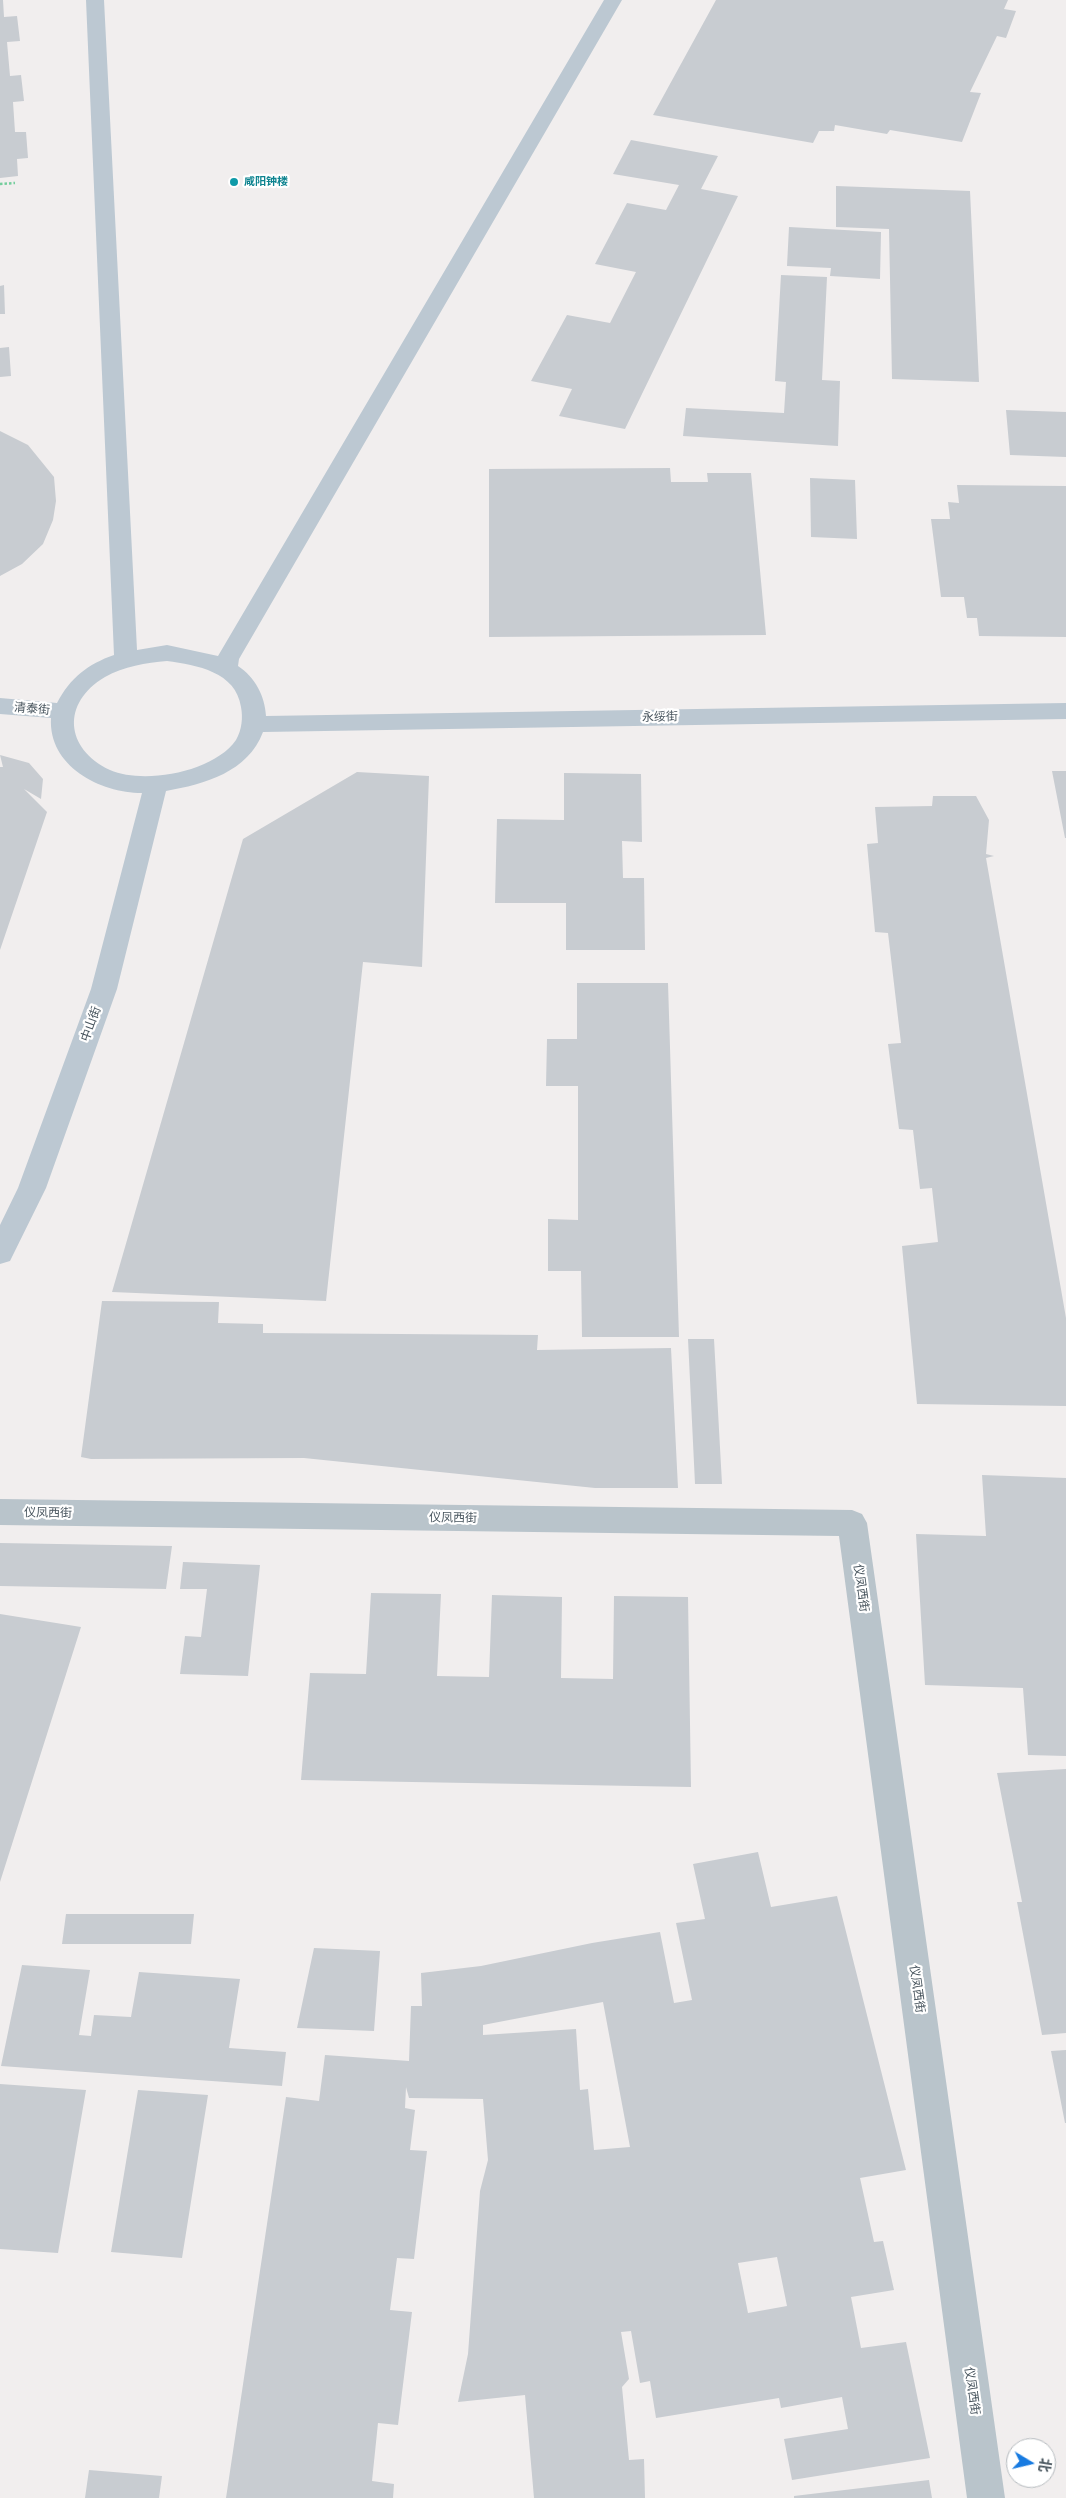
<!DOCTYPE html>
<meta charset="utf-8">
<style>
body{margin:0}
#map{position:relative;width:1066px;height:2498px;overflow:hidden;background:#f1eeee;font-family:Raleway,"Noto Sans SC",sans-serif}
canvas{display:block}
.north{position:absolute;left:1006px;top:2438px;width:50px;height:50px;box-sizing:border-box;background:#fff;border:1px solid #b5babe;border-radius:50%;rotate:99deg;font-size:14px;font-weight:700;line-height:20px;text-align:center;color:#46535c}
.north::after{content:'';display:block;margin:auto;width:18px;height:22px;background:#187be1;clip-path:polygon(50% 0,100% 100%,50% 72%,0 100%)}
</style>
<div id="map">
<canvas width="1066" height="2498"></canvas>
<div class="north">北</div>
</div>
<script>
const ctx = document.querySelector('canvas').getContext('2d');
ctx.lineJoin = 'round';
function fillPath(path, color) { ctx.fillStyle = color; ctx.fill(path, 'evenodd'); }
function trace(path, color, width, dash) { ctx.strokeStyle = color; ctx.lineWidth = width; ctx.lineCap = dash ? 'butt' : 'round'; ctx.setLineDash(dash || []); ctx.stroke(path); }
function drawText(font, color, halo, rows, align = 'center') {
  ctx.font = font + ' Raleway,"Noto Sans SC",sans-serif'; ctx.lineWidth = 4.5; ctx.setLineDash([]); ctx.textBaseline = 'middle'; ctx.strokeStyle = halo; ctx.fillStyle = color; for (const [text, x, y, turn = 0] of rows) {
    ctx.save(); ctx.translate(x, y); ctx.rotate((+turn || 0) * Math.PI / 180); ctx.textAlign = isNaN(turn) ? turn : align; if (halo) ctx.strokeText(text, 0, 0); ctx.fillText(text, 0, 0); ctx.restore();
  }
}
const building = new Path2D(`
 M0 0H3L4 17 17 16 20 41 7 42 10 76 21 75 24 101 13 102 15 132H26L28 158 17 159 18 176 0 178Z
 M716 0H1008L1004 9 1016 11 1006 38 997 36 970 92 981 93 962 142 890 130 887 134 835 125 834 131H819L813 143 653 115Z
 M631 140 718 156 701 189 738 196 625 429 559 416 572 389 531 381 567 315 610 323 636 272 595 264 627 203 666 210 679 185 613 174Z
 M836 186 970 191 979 382 892 379 889 229 836 227Z
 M789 227 881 232 880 279 830 276 831 268 787 266Z
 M781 275 827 277 822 380 840 381 838 446 683 436 686 408 784 413 786 382 775 381Z
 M4 285 5 314H0V286Z
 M9 347 11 376 0 377V348Z
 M1006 410 1066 412V457L1010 455Z
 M0 431 28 445 54 477 56 501 53 520 43 544 22 564 0 576Z
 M670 468 671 482H708L707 473H751L766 635 489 637V469Z
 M810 478 855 480 857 539 811 537Z
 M957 485 1066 486V637L979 636 977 618H967L964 597H941L931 519H950L948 502 959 503Z
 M0 755 29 763 43 779 41 799 24 789 47 812 0 950V767H3Z
 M1052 771H1066V838H1065Z
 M357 772 429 776 422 967 363 962 326 1301 112 1292 243 839Z
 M564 773 641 774 642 842 622 841 623 878H644L645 950H566V903H495L497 819 564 820Z
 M933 796H976L989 820 986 854 994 856 986 858 1066 1318V1406L917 1404 902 1246 938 1242 932 1188 920 1189 913 1130 899 1129 888 1044 901 1043 888 933 875 932 867 844 878 843 875 807 932 806Z
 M577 983H668L679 1337H582L581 1271H548V1219L578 1220V1086H546L547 1039H577Z
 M102 1301 219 1302 218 1323 263 1324V1333L538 1335 537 1350 671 1348 678 1488H595L304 1458 91 1459 81 1457Z
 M688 1339H714L722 1484H695Z
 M982 1475 1066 1478V1756L1028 1755 1023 1688 925 1685 916 1534 986 1536Z
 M0 1543 172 1546 166 1589 0 1586Z
 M183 1562 260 1565 248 1676 180 1674 185 1636 201 1637 207 1589H180Z
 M371 1593 441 1594 437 1676 489 1677 492 1595 562 1597 561 1678 613 1679 614 1596 688 1597 691 1787 301 1780 310 1673 366 1674Z
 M0 1614 81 1627 0 1882Z
 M1066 1769V2033L1042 2035 1017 1902H1022L997 1773Z
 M758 1852 771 1907 837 1896 906 2170 860 2178 874 2242 883 2241 894 2290 851 2297 861 2348 906 2342 930 2458 792 2480 784 2439 848 2429 842 2397 781 2408 779 2398 656 2418 650 2381 640 2383 631 2331 621 2332 629 2379 622 2387 629 2460 644 2459 645 2498H534L525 2395 458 2402 468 2354 480 2191 488 2160 483 2099 409 2098 406 2087 405 2108 415 2110 410 2150 427 2151 414 2259 397 2258 390 2310 412 2312 398 2425 378 2423 372 2481 394 2484 393 2498H226L286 2097 319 2101 325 2055 409 2061 411 2006H422L421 1973 481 1966 592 1943 660 1932 674 2003 692 2000 676 1923 705 1919 693 1864ZM603 2002 630 2147 594 2150 588 2089 580 2090 576 2029 483 2035V2025ZM777 2257 787 2306 748 2313 738 2263Z
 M66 1914H194L191 1944H62Z
 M314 1948 380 1951 374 2031 297 2028Z
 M22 1965 90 1970 79 2035 91 2036 94 2015 131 2017 139 1972 240 1979 229 2048 286 2052 282 2086 1 2066Z
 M1066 2050V2123H1065L1051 2051Z
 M0 2084 86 2090 58 2253 0 2249Z
 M138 2090 208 2095 182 2258 111 2252Z
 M89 2470 162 2476 159 2498H85Z
 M929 2480 932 2498H794V2496Z`);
const path = new Path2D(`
 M0 184 15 183`);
const street = new Path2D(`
 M0 1499 852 1510 862 1514 867 1523 1005 2498H967L839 1536 0 1525Z`);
const secondary = new Path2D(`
 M86 0H104L137 650 167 645 218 656 604 0H622L239 659 238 666C255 677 265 696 266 716L1066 703V719L263 732C248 772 205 784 166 791L117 989 46 1188 10 1261 0 1264V1225L18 1188 91 989 142 793C100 793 48 766 51 718L0 714V698L57 703C70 678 88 664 114 655ZM167 661C197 665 236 672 241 707 243 717 242 730 236 740 214 772 144 785 110 770 65 749 61 703 105 677 124 666 146 663 167 661Z`);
const markers = [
 [234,182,5,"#0f9aa8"]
];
const farCulturenames = [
 ["咸阳钟楼",244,182]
];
const streetNames = [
 ["清泰街",32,709,5],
 ["永绥街",660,717,-1],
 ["中山街",91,1024,-70],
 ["仪凤西街",48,1513,1],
 ["仪凤西街",453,1518,1],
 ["仪凤西街",861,1588,82],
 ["仪凤西街",917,1989,82],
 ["仪凤西街",972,2391,82]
];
fillPath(building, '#c8ccd1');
trace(path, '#74cd9c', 2.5, [2.5, 2]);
fillPath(street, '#b9c4cb');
fillPath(secondary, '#bcc8d2');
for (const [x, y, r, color] of markers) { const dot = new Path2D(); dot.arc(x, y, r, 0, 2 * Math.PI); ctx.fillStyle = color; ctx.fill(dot); trace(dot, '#fff', 2); }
drawText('bold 11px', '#0d838f', '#fff', farCulturenames, 'left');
drawText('12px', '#46535c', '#fff', streetNames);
</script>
